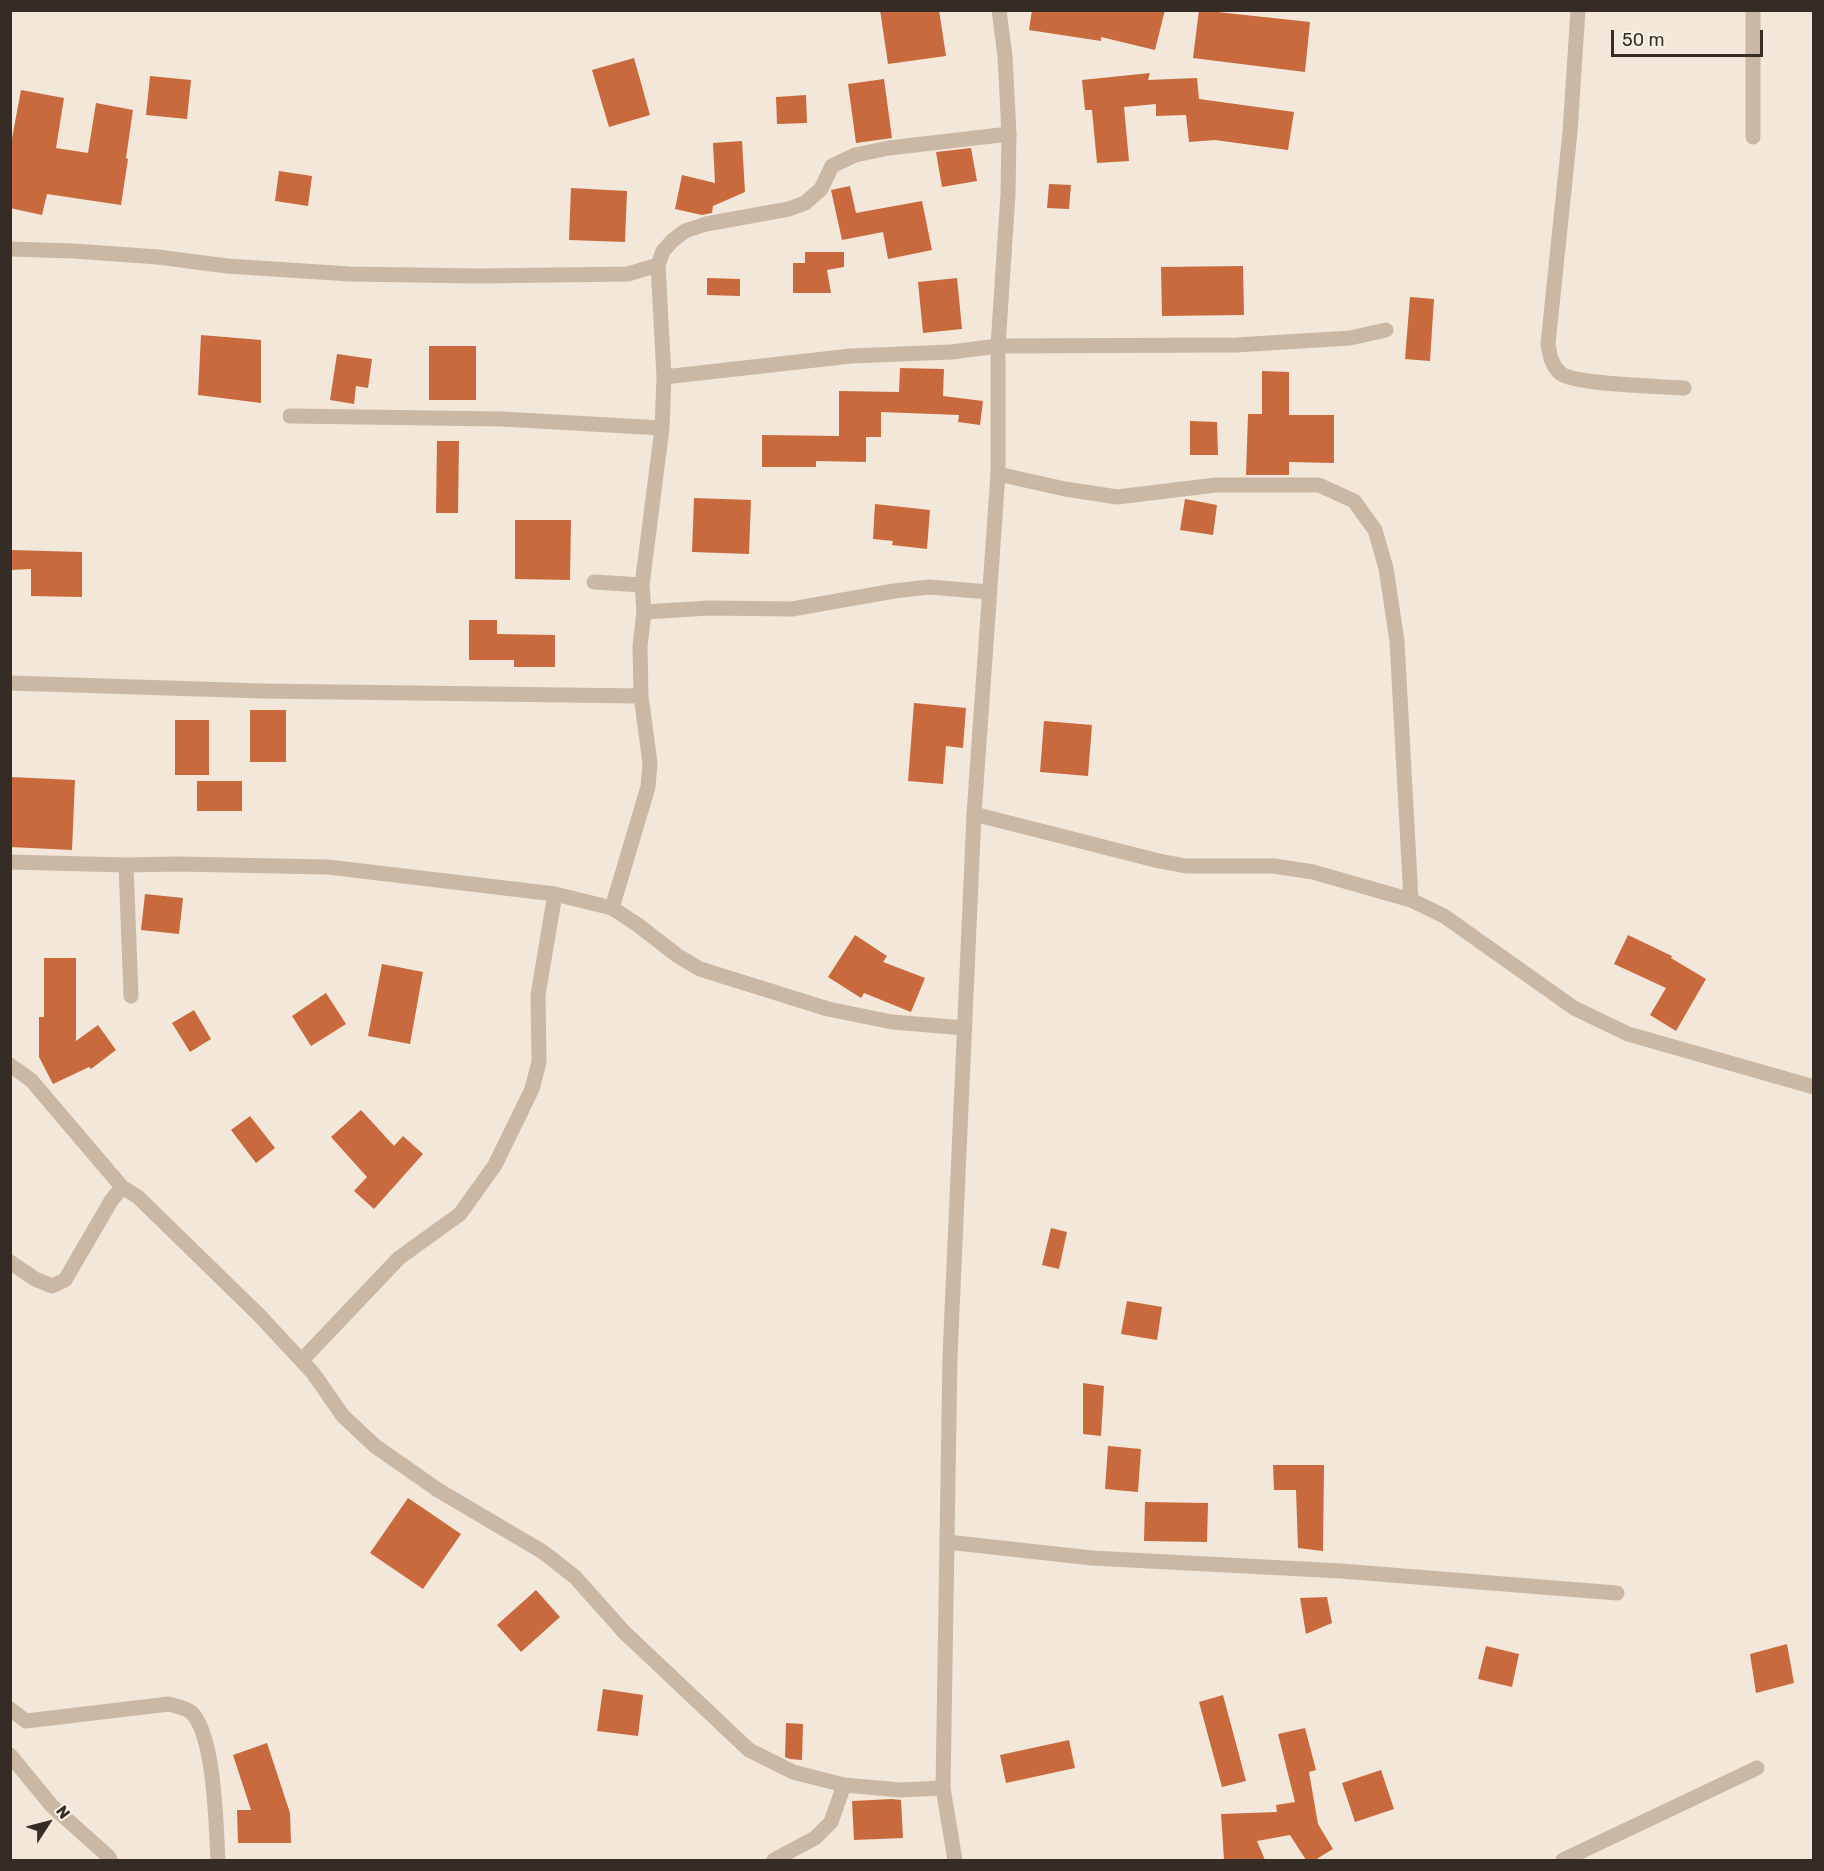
<!DOCTYPE html>
<style>
body{margin:0}
#map{position:relative;width:1824px;height:1871px;overflow:hidden;background:#f2e7d8;font-family:Rubik,sans-serif}
canvas{display:block}
.frame{position:absolute;inset:0;border:12px solid #352c26;pointer-events:none}
.north{position:absolute;left:18px;top:1793px;width:60px;height:60px;-webkit-text-stroke:4px #f9f1e4;paint-order:stroke;rotate:54deg;font-size:16px;font-weight:700;line-height:24px;text-align:center;color:#352c26}
.north::after{content:'';display:block;margin:auto;width:21px;height:27px;background:#352c26;clip-path:polygon(50% 0,100% 100%,50% 72%,0 100%)}
.scale{position:absolute;left:1611px;top:30px;width:152px;height:27px;box-sizing:border-box;border:3px solid #352c26;border-top:0;padding-left:8px;font-size:18px;line-height:21px;white-space:nowrap;color:#352c26;-webkit-text-stroke:4px #f9f1e4;paint-order:stroke}
</style>
<div id="map">
<canvas width="1824" height="1871"></canvas>
<div class="frame"></div>
<div class="north">N</div>
<div class="scale">50 m</div>
</div>
<script>
const ctx = document.querySelector('canvas').getContext('2d');
ctx.lineJoin = 'round';
function fillPath(path, color) { ctx.fillStyle = color; ctx.fill(path, 'evenodd'); }
function trace(path, color, width, dash) { ctx.strokeStyle = color; ctx.lineWidth = width; ctx.lineCap = dash ? 'butt' : 'round'; ctx.setLineDash(dash || []); ctx.stroke(path); }
const building = new Path2D(`
 M880 10H939L946 56 888 64Z
 M1032 10H1165L1155 50 1101 37V41L1029 30Z
 M1199 10 1310 22 1305 72 1193 58Z
 M634 58 650 115 609 127 592 70Z
 M1150 73 1148 80 1197 78 1199 99 1294 112 1288 150 1215 140 1189 142 1186 115 1156 116V104L1124 107 1129 161 1097 163 1092 110H1085L1082 80Z
 M150 76 191 80 187 119 146 115Z
 M884 79 892 138 856 143 848 84Z
 M21 90 64 98 56 148 88 153 96 103 133 110 126 158 128 159 121 205 47 194 42 215 10 208V149Z
 M806 95 807 123 777 124 776 97Z
 M742 141 745 192 713 206 712 213 702 215 675 209 682 175 715 183 713 143Z
 M971 148 977 181 942 187 936 152Z
 M279 171 312 176 308 206 275 201Z
 M1049 184 1071 185 1069 209 1047 208Z
 M850 186 856 213 922 201 932 250 888 259 883 232 842 240 831 190Z
 M571 188 627 191 625 242 569 240Z
 M805 252H844V267L827 270 831 293H793V263H805Z
 M1243 266 1244 315 1162 316 1161 267Z
 M707 278 740 279V296L707 295Z
 M957 278 962 329 923 333 918 282Z
 M1410 297 1434 299 1430 361 1405 359Z
 M201 335 261 340V403L198 395Z
 M429 346H476V400H429Z
 M337 354 372 359 368 388 356 386 354 404 330 400Z
 M900 368 944 369 943 396 983 401 980 425 958 422 959 415 881 412V437H866V462L816 461V467H762V435L839 436V391L899 392Z
 M1262 371 1289 372V415H1334V463L1289 462V475H1246L1248 414H1262Z
 M1190 421 1217 422 1218 455H1190Z
 M437 441H459L458 513H436Z
 M694 498 751 500 749 554 692 552Z
 M1185 499 1217 505 1213 535 1180 530Z
 M875 504 930 510 927 549 892 545 893 541 873 539Z
 M515 520H571L570 580 515 579Z
 M10 550 82 552V597L31 596V569L10 570Z
 M469 620H497V634L555 635V667H514V660H469Z
 M914 703 966 708 963 748 946 746 943 784 908 781Z
 M250 710H286V762H250Z
 M175 720H209V775H175Z
 M1044 721 1092 725 1088 776 1040 772Z
 M10 777 75 780 72 850 10 847Z
 M197 781H242V811H197Z
 M145 894 183 898 179 934 141 930Z
 M855 935 887 956 883 962 925 978 911 1012 864 993 861 998 828 977Z
 M1628 935 1672 956 1671 958 1706 979 1676 1031 1650 1015 1666 988 1614 964Z
 M44 958H76V1041L98 1025 116 1050 91 1069 89 1067 53 1084 39 1057V1017H44Z
 M382 964 423 972 410 1044 368 1036Z
 M326 993 346 1024 311 1046 292 1016Z
 M194 1010 211 1039 190 1052 172 1023Z
 M361 1110 394 1146 403 1136 423 1154 374 1209 354 1191 367 1177 331 1137Z
 M250 1116 275 1148 256 1163 231 1130Z
 M1051 1228 1067 1232 1059 1269 1042 1265Z
 M1127 1301 1162 1307 1157 1340 1121 1334Z
 M1083 1383 1104 1386 1101 1436 1083 1434Z
 M1108 1446 1141 1449 1138 1492 1105 1489Z
 M1273 1465H1324L1323 1551 1298 1548 1296 1490H1274Z
 M408 1498 461 1534 423 1589 370 1553Z
 M1145 1502 1208 1503 1207 1542 1144 1541Z
 M536 1590 560 1617 521 1652 497 1625Z
 M1327 1597 1332 1623 1306 1634 1300 1598Z
 M1787 1644 1794 1683 1756 1693 1750 1654Z
 M1486 1646 1519 1654 1512 1687 1478 1679Z
 M603 1689 643 1695 638 1736 597 1731Z
 M1223 1695 1246 1781 1222 1787 1199 1702Z
 M786 1723 803 1724 802 1760 790 1759 785 1757Z
 M1305 1728 1316 1770 1309 1772 1318 1824 1333 1849 1315 1860H1306L1290 1835 1257 1841 1265 1860H1224L1221 1814 1277 1812 1276 1805 1295 1802 1278 1734Z
 M1069 1740 1075 1768 1006 1783 1000 1755Z
 M267 1743 290 1813 291 1843H238L237 1810H251L233 1755Z
 M1381 1770 1394 1809 1355 1822 1342 1783Z
 M892 1799 901 1800 903 1838 854 1840 852 1801Z`);
const minor = new Path2D(`
 M1578 10 1570 132 1548 344C1550 356 1551 364 1560 373 1574 385 1661 386 1684 388
 M1753 137V10
 M10 249 74 251 158 257 227 266 350 274 479 276 628 274 658 265 664 377
 M658 265 663 251 673 240 685 231 706 224 789 209 805 203 821 189 832 166 855 155 889 148 1009 134
 M290 416 502 419 662 428 664 377 851 356 951 352 998 346 1236 345 1350 338 1386 330
 M998 474 1065 489 1117 497 1216 485H1319L1354 501 1375 530 1386 568 1397 641 1411 900
 M594 582 642 585 662 428
 M642 585 644 612 709 608 792 609 894 591 929 587 989 592
 M10 683 262 691 641 696 640 646 644 612
 M974 814 1159 861 1186 866H1274L1313 872 1411 900 1444 916 1574 1008 1628 1034 1814 1087
 M10 862 126 865 131 996
 M126 865 178 864 328 867 555 894 612 908 648 787 650 763 641 696
 M612 908 638 925 678 956 700 969 828 1009 892 1022 965 1028
 M10 1065 31 1080 122 1187
 M10 1262 35 1279 52 1286 65 1280 111 1201 122 1187 138 1197 259 1315 313 1373 343 1416 375 1446 438 1490 543 1552 575 1577 624 1632 749 1750 793 1772 844 1785 901 1790 943 1788
 M302 1360 399 1258 460 1214 495 1165 532 1089 539 1062 538 995 555 894
 M947 1542 1092 1558 1341 1571 1617 1593
 M10 1709 26 1721 169 1704C176 1706 186 1708 191 1712 215 1735 216 1827 218 1860
 M10 1755 52 1806 109 1857 110 1860
 M774 1860 815 1838 831 1822 844 1785
 M1563 1860 1757 1768`);
const tertiary = new Path2D(`
 M955 1860 943 1788 950 1356 974 814 998 474V346L1008 194 1009 134 1005 56 999 10`);
fillPath(building, '#c96a3e');
trace(minor, '#cab8a4', 15);
trace(tertiary, '#cab8a4', 15);
</script>
